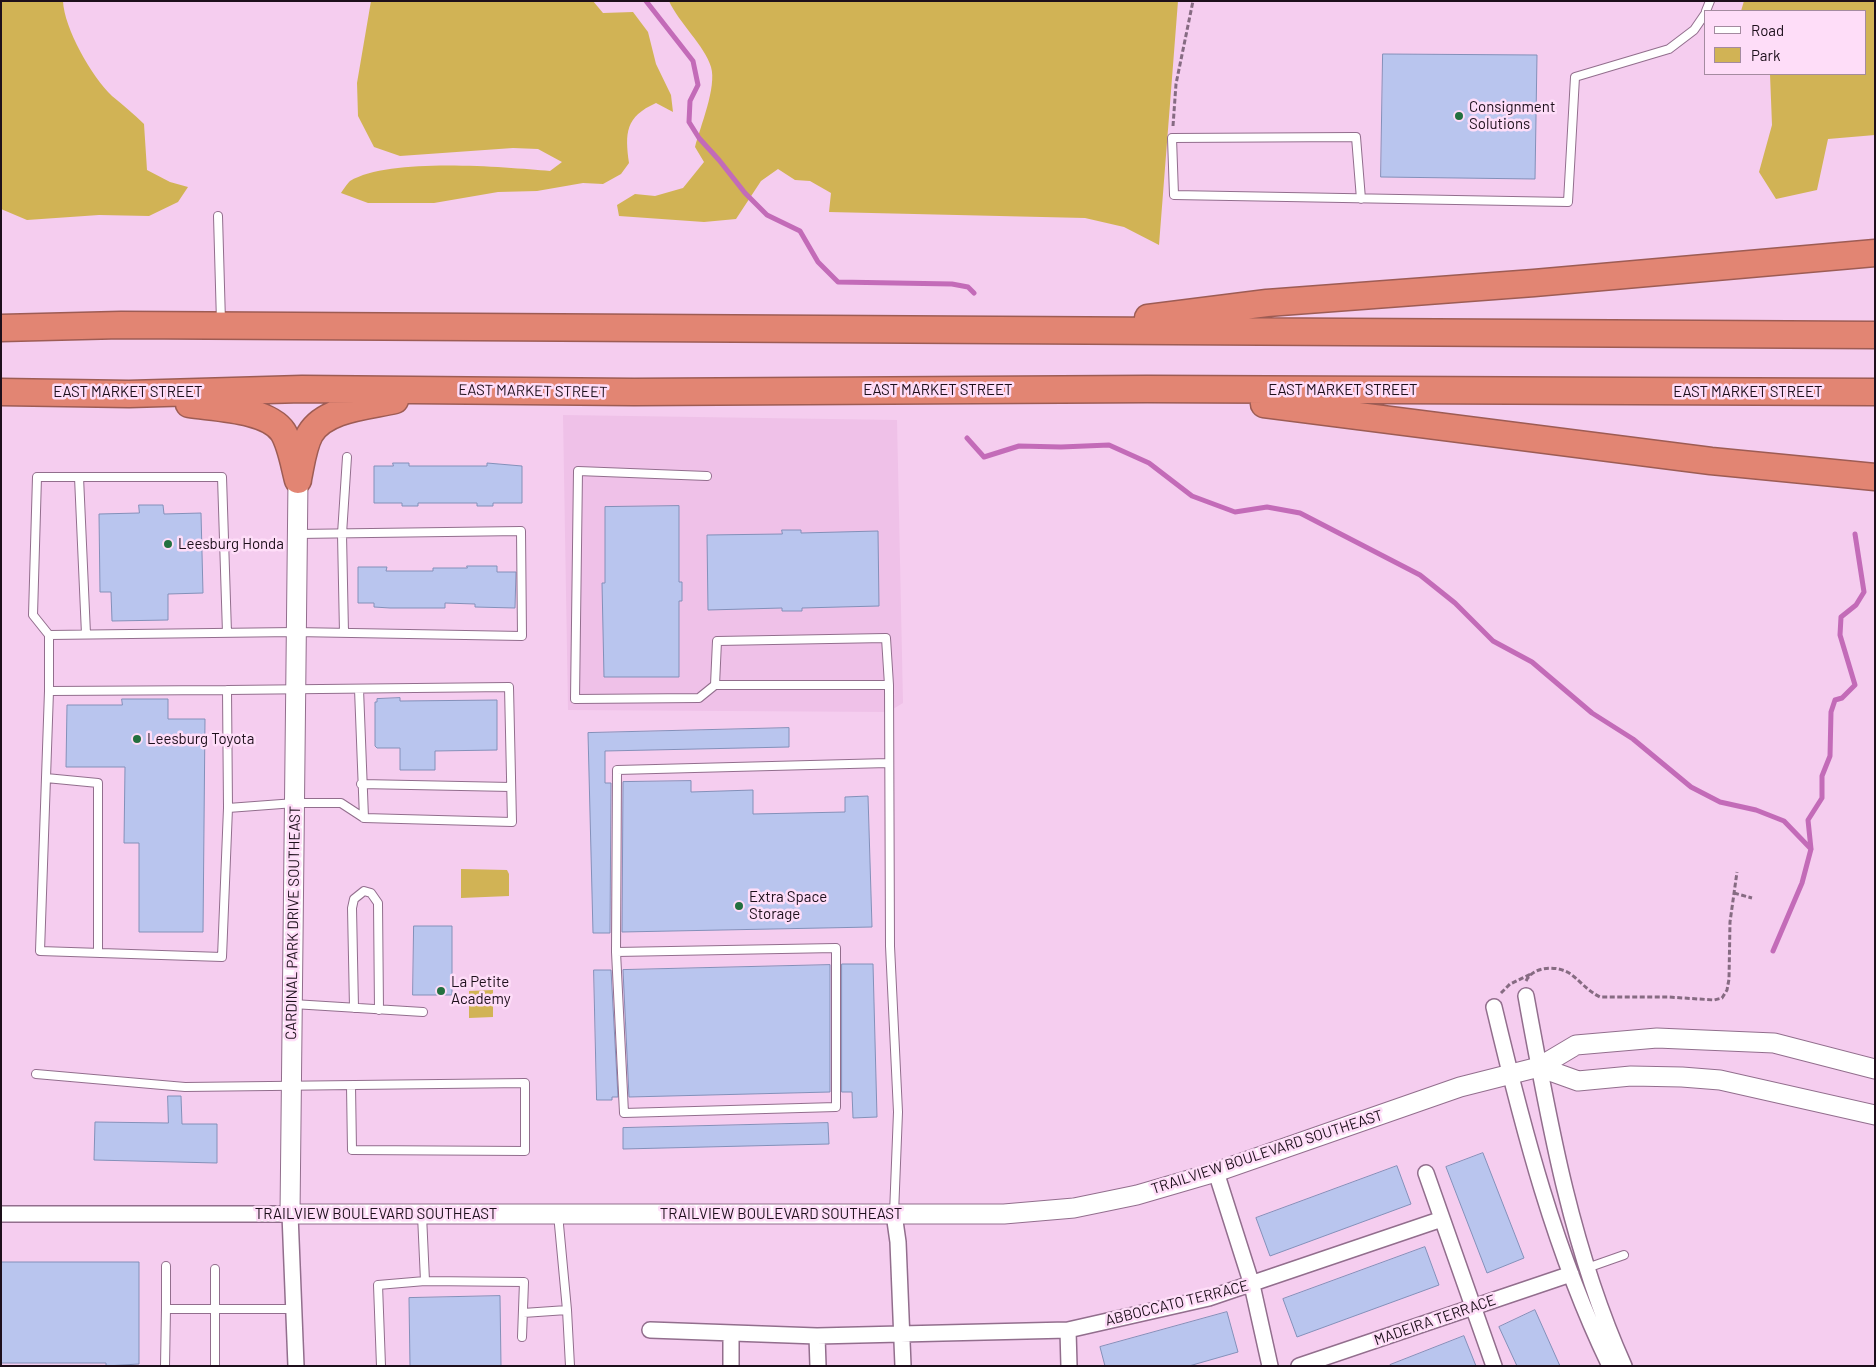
<!DOCTYPE html>
<style>
body{margin:0}
#map{position:relative;width:1876px;height:1367px;overflow:hidden;background:#f5cdef;font-family:Barlow,sans-serif}
canvas{display:block}
.frame{position:absolute;inset:0;border:2px solid #1d0f1b;pointer-events:none}
.legend{position:absolute;left:1704px;top:10px;width:162px;height:65px;box-sizing:border-box;background:#feddf8;border:1px solid #a48ba0;margin:0;padding:6px 9px;list-style:none;font-size:15px;color:#1d0f1b}
.legend li{display:flex;align-items:center;gap:10px;height:25px}
.legend b{width:25px;border:1px solid #a48ba0}
</style>
<div id="map">
<canvas width="1876" height="1367"></canvas>
<div class="frame"></div>
<ul class="legend">
<li><b style="height:6px;background:#fff"></b>Road</li>
<li><b style="height:14px;background:#d1b355"></b>Park</li>
</ul>
</div>
<script>
const ctx = document.querySelector('canvas').getContext('2d');
ctx.lineJoin = 'round';
function fillPath(path, color) { ctx.fillStyle = color; ctx.fill(path, 'evenodd'); }
function trace(path, color, width, dash) { ctx.strokeStyle = color; ctx.lineWidth = width; ctx.lineCap = dash ? 'butt' : 'round'; ctx.setLineDash(dash || []); ctx.stroke(path); }
function drawText(font, color, halo, rows, align = 'center') {
  ctx.font = font + ' Barlow,sans-serif'; ctx.lineWidth = 5; ctx.setLineDash([]); ctx.textBaseline = 'middle'; ctx.strokeStyle = halo; ctx.fillStyle = color; for (const [text, x, y, turn = 0] of rows) {
    ctx.save(); ctx.translate(x, y); ctx.rotate((+turn || 0) * Math.PI / 180); ctx.textAlign = isNaN(turn) ? turn : align; if (halo) ctx.strokeText(text, 0, 0); ctx.fillText(text, 0, 0); ctx.restore();
  }
}
const built = new Path2D(`
 M563 415 897 420 903 703 888 712 568 710Z`);
const green = new Path2D(`
 M1 1H63C64 28 92 77 112 96 123 105 134 114 144 124L147 170 170 182 188 187 178 202 149 216 99 215 27 220 1 209Z
 M371 1H593L603 13 633 12 648 32 656 64 671 95 673 112 656 103C625 117 625 133 629 163L621 174 603 184 583 183 537 191 498 192 434 203H368L341 193C343 190 347 184 350 181 390 157 503 167 550 171L562 162 538 149 513 148 400 156 374 147 358 116 357 83Z
 M669 1H1178L1159 245 1124 227 1085 218 829 212 831 193 810 181 795 180 778 169 761 181 736 219 704 222 619 216 617 205 635 194 655 196 683 188 704 162 695 147C700 127 717 87 711 67 705 46 679 23 669 1Z
 M1744 1H1875V135L1828 139 1817 190 1776 199 1759 172 1772 125 1770 74H1865V11H1741Z
 M461 869 507 870 509 874V896L461 898Z
 M493 990V1017L469 1018V991Z`);
const stream = new Path2D(`
 M646 1 693 61 698 85 690 101 689 122 699 138 719 160 745 193 767 215 800 231 818 262 838 282 952 284 968 287 974 293
 M967 438 984 457 1019 446 1061 447 1109 445 1149 463 1192 496 1235 512 1267 507 1300 513 1420 575 1455 603 1493 641 1532 662 1592 713 1633 739 1691 787 1720 802 1756 810 1784 821 1811 849
 M1773 951 1802 883 1811 849 1808 820 1822 798V776L1830 756 1831 712 1835 700 1842 698 1855 685 1840 635 1841 617 1856 605 1864 592 1855 534`);
const building = new Path2D(`
 M1383 54 1537 55 1535 179 1381 177Z
 M393 463H409V466H487V463L522 466V503H493V506H477V503H418V506H402V503H374V466H393Z
 M139 505H163L164 514 201 513 203 593 168 594V620L112 621 111 592H100L99 514 139 513Z
 M679 506V582H682V601H679V677H604L602 583H605V507Z
 M782 530H801V533L878 531 879 606 802 608V611H782V608L708 610 707 535 782 534Z
 M467 566H497V572H516L515 608 475 607V604L445 603V608H390L374 607V603H358V567H387L386 571H433V568H467Z
 M400 698V701L497 700V750L435 751V770H400V748H377L375 746V702H377V699Z
 M122 699H168V719H205L203 932H139V843H124L125 767H66L67 705H122Z
 M789 728V747L605 751V783H611L610 933H593L588 733Z
 M691 781V792L753 790V814L845 812V797L868 796 872 927 622 932 623 782Z
 M414 926H452V995H413Z
 M842 964H873L877 1117 853 1118 852 1092H842Z
 M830 965V1092L629 1097 623 970Z
 M594 970H611L618 1097H612V1100H597Z
 M168 1096H181L182 1124H217V1163L94 1160 95 1122 168 1123Z
 M828 1123 829 1144 623 1149V1128Z
 M1483 1153 1524 1258 1487 1273 1446 1167Z
 M1397 1166 1411 1204 1270 1256 1256 1218Z
 M1425 1247 1439 1285 1297 1337 1283 1299Z
 M1 1262H139V1364L106 1366V1363H1Z
 M500 1296 501 1366H410L409 1298Z
 M1535 1310 1560 1366H1517L1499 1327Z
 M1227 1312 1238 1352 1189 1366H1105L1100 1347Z
 M1464 1336 1476 1366H1390V1365Z`);
const path = new Path2D(`
 M1173 126 1176 84 1193 1
 M1734 893 1752 898
 M1526 981C1534 965 1559 965 1572 975 1582 983 1588 991 1600 997H1669L1714 1000 1722 998 1727 990 1729 979 1730 922 1737 872
 M1501 993 1510 984 1531 974`);
const service = new Path2D(`
 M1706 11 1710 1
 M1361 199 1356 137 1172 138 1174 195 1568 202 1575 77 1669 49 1694 30 1705 14
 M218 216 221 322
 M707 476 578 471 575 699 699 698 715 685
 M79 477 86 634
 M344 633 342 534 347 457
 M49 635 33 615 37 477H222L227 633
 M889 685H715L717 641 886 638 889 685 890 946 898 1112 894 1214
 M359 689 364 818
 M227 690 509 687 512 822 364 818 341 803H295L228 808 227 690 49 691 40 951 222 957 228 808
 M49 691V635L295 632 522 636 521 531 297 534
 M46 778 98 783V953
 M361 784 511 787
 M616 952 624 1113 836 1107V948L616 952 617 770 888 763
 M293 1004 423 1012
 M354 1008 352 908 354 899 364 891 371 893 378 903 379 1010
 M36 1074 185 1087 525 1083V1151L352 1150 351 1086
 M166 1266V1309
 M1587 1268 1624 1255
 M215 1269V1366
 M425 1281 524 1282 522 1337
 M567 1310 570 1366
 M523 1313 567 1310 558 1214
 M165 1366 166 1309H293
 M381 1366 378 1285 425 1281 422 1215`);
const minor = new Path2D(`
 M1526 996C1549 1122 1571 1248 1624 1366
 M1494 1007C1523 1129 1555 1253 1610 1366
 M1216 1172 1252 1285 1270 1366
 M1426 1173 1494 1366
 M1 1214H290L296 1366
 M894 1214 898 1242 903 1366
 M650 1330 817 1336 818 1366
 M1068 1330 1069 1366
 M731 1333V1366
 M817 1336 1068 1330 1209 1298 1442 1219
 M1299 1366 1571 1274`);
const tertiary = new Path2D(`
 M298 480 290 1214H1004L1074 1208 1137 1195 1216 1172 1460 1087 1539 1067 1576 1045 1657 1038 1774 1043 1875 1069
 M1539 1067 1578 1081 1631 1076 1682 1077 1720 1080 1875 1115`);
const motorway = new Path2D(`
 M1148 318 1267 303 1534 283 1875 253
 M1 328 121 325 1875 335
 M1 392 129 394 302 389 634 392 1147 389 1875 392
 M189 404C215 408 268 409 283 432 291 445 294 465 298 480
 M1264 404 1711 461 1875 477
 M298 479C301 465 303 447 310 434 325 408 370 406 395 400`);
const markers = [
 [1459,116,5,"#23703f"],
 [168,544,5,"#23703f"],
 [137,739,5,"#23703f"],
 [739,906,5,"#23703f"],
 [441,991,5,"#23703f"]
];
const poiNames = [
 ["Consignment",1469,107],
 ["Solutions",1469,124],
 ["Leesburg Honda",178,544],
 ["Leesburg Toyota",147,739],
 ["Extra Space",749,897],
 ["Storage",749,914],
 ["La Petite",451,982],
 ["Academy",451,999]
];
const streetNames = [
 ["EAST MARKET STREET",938,390],
 ["EAST MARKET STREET",1343,390],
 ["EAST MARKET STREET",533,391,1],
 ["EAST MARKET STREET",128,392],
 ["EAST MARKET STREET",1748,392],
 ["CARDINAL PARK DRIVE SOUTHEAST",293,923,-89],
 ["TRAILVIEW BOULEVARD SOUTHEAST",1267,1152,-18],
 ["TRAILVIEW BOULEVARD SOUTHEAST",376,1214],
 ["TRAILVIEW BOULEVARD SOUTHEAST",781,1214],
 ["ABBOCCATO TERRACE",1177,1303,-14],
 ["MADEIRA TERRACE",1435,1320,-19]
];
fillPath(built, '#efc1e8');
fillPath(green, '#d1b355');
trace(stream, '#c36bb8', 5);
fillPath(building, '#b9c5ee');
trace(building, '#8390b9', 1);
trace(service, '#926e8d', 10);
trace(minor, '#926e8d', 18);
trace(tertiary, '#926e8d', 21);
trace(motorway, '#9d5c54', 29);
trace(path, '#866b82', 3, [5, 2.5]);
trace(service, '#fff', 8);
trace(minor, '#fff', 15);
trace(tertiary, '#fff', 19);
trace(motorway, '#e28573', 26);
for (const [x, y, r, color] of markers) { const dot = new Path2D(); dot.arc(x, y, r, 0, 2 * Math.PI); ctx.fillStyle = color; ctx.fill(dot); trace(dot, '#feddf8', 2); }
drawText('15px', '#1d0f1b', '#feddf8', poiNames, 'left');
drawText('15px', '#1d0f1b', '#feddf8', streetNames);
</script>
